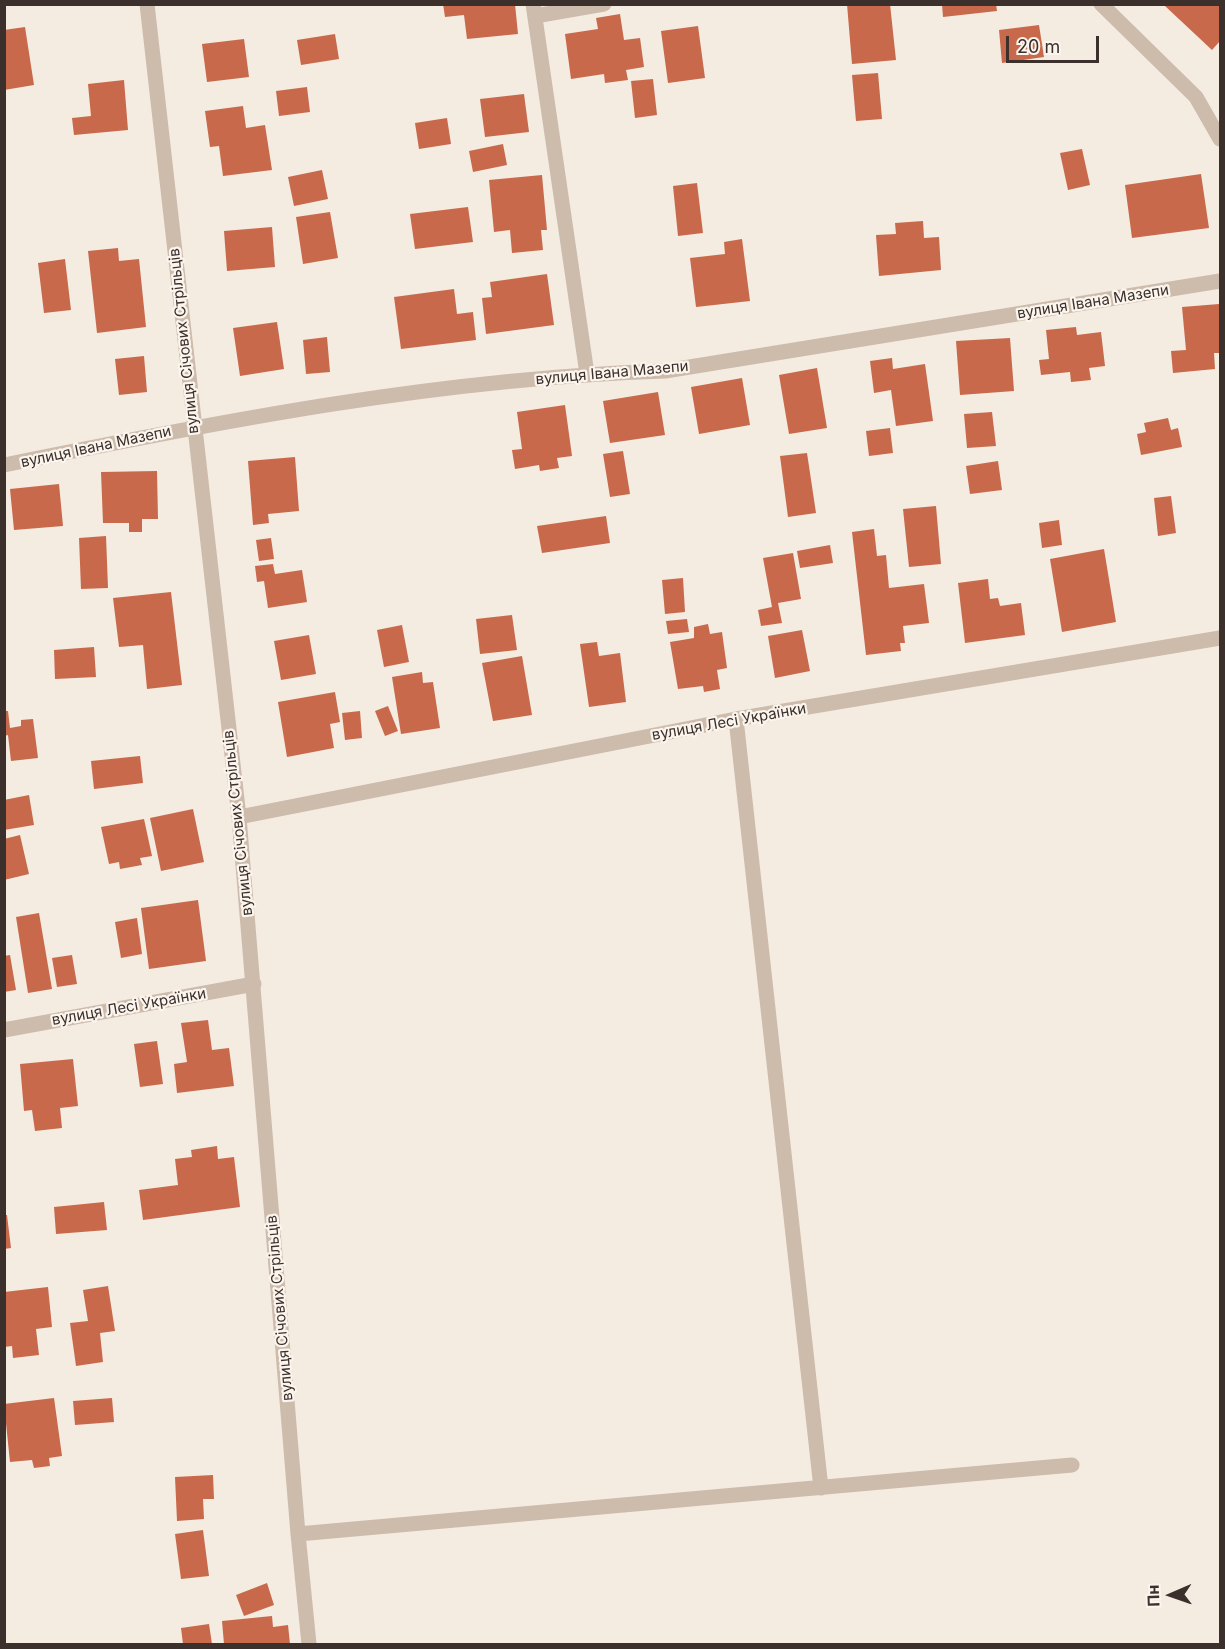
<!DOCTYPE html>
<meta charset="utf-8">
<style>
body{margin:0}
#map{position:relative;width:1225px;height:1649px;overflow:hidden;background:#f4ebe1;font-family:Inter,sans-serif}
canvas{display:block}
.frame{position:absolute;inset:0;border:6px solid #3b302b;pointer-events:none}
.north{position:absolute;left:1141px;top:1565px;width:60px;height:60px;-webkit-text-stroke:4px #fbf5ee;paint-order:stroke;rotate:268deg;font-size:16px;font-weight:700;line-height:24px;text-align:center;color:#3b302b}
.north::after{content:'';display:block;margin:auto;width:21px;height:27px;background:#3b302b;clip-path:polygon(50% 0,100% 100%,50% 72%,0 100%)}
.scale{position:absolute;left:1006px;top:36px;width:93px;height:27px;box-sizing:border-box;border:3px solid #3b302b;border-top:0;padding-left:8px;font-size:18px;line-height:21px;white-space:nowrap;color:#3b302b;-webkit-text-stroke:4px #fbf5ee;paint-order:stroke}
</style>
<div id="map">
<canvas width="1225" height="1649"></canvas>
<div class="frame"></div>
<div class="north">Пн</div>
<div class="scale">20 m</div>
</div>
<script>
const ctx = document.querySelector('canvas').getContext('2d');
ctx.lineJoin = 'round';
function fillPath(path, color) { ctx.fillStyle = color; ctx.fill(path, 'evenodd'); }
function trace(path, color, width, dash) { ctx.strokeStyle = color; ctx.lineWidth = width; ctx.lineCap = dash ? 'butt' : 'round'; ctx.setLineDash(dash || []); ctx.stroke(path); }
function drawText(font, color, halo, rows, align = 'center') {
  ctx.font = font + ' Inter,sans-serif'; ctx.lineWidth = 4.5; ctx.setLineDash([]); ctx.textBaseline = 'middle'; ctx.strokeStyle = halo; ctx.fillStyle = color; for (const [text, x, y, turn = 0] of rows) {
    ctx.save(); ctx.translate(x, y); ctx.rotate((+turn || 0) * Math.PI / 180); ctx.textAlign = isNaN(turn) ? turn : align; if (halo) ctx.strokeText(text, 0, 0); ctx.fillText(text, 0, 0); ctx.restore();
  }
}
const building = new Path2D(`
 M443 4H515L518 34 467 39 464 15 445 17Z
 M847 4H890L896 60 852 64Z
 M942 4H996L997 11 943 17Z
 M1167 4H1220V41L1212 50 1165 6Z
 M620 14 624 40 640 38 644 67 626 70 628 80 605 83 604 74 571 79 565 34 598 29 596 18Z
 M1039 25 1044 57 1002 63 999 30Z
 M698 26 705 78 668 83 661 31Z
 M25 27 34 85 4 90V30Z
 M335 34 339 59 301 65 297 40Z
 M244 39 249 77 207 82 202 44Z
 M878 73 882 119 856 121 852 75Z
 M653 79 657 115 635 118 631 81Z
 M124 80 128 130 74 135 72 118 91 116 88 84Z
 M307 87 310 112 279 116 276 91Z
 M524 94 529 132 485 137 480 99Z
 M243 106 246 128 265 125 272 170 223 176 219 146 210 147 205 111Z
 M447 118 451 144 419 149 415 123Z
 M503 144 507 165 473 172 469 151Z
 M1082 149 1090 185 1068 190 1060 153Z
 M322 170 328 199 294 206 288 177Z
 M1201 174 1209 228 1132 238 1125 185Z
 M542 175 547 230H541L543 250 512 253 510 230 494 232 489 180Z
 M697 183 703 233 678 236 673 186Z
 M468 207 473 242 415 249 410 214Z
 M330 212 338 258 303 264 296 217Z
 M923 221 924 238 939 237 941 270 879 276 876 235 896 234 895 223Z
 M272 227 275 267 227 271 224 231Z
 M742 239 750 301 696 307 690 258 725 254 724 242Z
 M118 248 119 261 139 259 146 327 97 333 88 251Z
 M65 259 71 310 44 313 38 263Z
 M547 274 554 325 486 334 482 298 492 297 490 282Z
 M454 289 457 314 473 312 476 340 401 349 394 297Z
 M1219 304 1220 353H1214L1215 369 1173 373 1171 351 1186 350 1182 307Z
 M277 322 284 369 240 376 233 328Z
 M1076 327 1077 335 1101 332 1105 366 1089 368 1091 380 1071 382 1070 372 1041 375 1039 360 1049 359 1046 330Z
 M327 337 330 372 306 374 303 340Z
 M1010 338 1014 391 960 395 956 341Z
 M144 356 147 392 119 395 115 359Z
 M892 358 893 369 925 364 933 421 896 426 891 390 874 393 870 361Z
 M817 368 827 428 789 434 779 375Z
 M742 378 750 425 699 434 691 387Z
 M658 392 665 435 610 443 603 401Z
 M565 405 572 456 557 458 559 468 540 471 539 465 515 469 512 450 522 449 517 412Z
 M992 412 996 446 967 448 964 414Z
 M1168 418 1171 430 1178 428 1182 447 1141 455 1137 434 1146 432 1144 423Z
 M890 428 893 453 869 456 866 431Z
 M623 451 630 494 610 497 603 454Z
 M807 453 816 513 788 517 780 456Z
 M295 457 299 511 268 514 269 523 253 525 248 461Z
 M998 461 1002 490 970 494 966 466Z
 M157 471 158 519H142V532H129V523H103L101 472Z
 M59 484 63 526 14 530 10 489Z
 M1171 496 1176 533 1158 536 1154 498Z
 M936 506 941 564 909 567 903 509Z
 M606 516 610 543 542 553 537 526Z
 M1059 520 1062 545 1042 548 1039 523Z
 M874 529 877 556 886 555 889 588 924 584 929 623 903 626 905 643H900L901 651 866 655 852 532Z
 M106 536 108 588 81 589 79 538Z
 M271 538 274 559 259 561 256 540Z
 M830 545 833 563 800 568 797 551Z
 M1104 549 1116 622 1062 632 1050 559Z
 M793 553 801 599 778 603 782 623 761 626 758 610 772 607 763 558Z
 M273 564 275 574 302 570 307 602 268 608 264 581 257 582 255 566Z
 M683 578 685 612 665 614 662 580Z
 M988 579 990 599 998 598 1000 606 1021 603 1025 635 965 643 958 583Z
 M171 592 182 685 147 689 143 645 119 647 113 598Z
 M512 615 517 650 480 654 476 619Z
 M687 619 689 632 668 634 666 621Z
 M708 624 710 634 722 632 727 668 717 670 720 689 704 692 703 686 678 689 670 642 694 638V627Z
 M402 625 409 662 384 667 377 630Z
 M802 630 810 671 775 678 768 636Z
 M309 635 316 674 281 680 274 641Z
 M597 642 599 656 620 653 626 702 589 707 580 644Z
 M94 647 96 677 55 679 54 650Z
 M522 656 532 715 493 721 482 663Z
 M422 672 423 683 433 682 440 728 401 734 392 677Z
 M335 692 340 722 330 724 334 748 287 757 278 702Z
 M388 706 398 731 385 736 375 711Z
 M4 711H8L10 728 21 726V720L33 719 38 758 11 761 8 735 4 736Z
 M360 711 362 738 345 740 342 713Z
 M140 756 143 783 94 789 91 761Z
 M29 795 34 825 4 830V800Z
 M193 809 204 862 161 871 150 818Z
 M144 819 152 856 140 858 142 865 120 869 119 862 109 864 101 827Z
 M20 835 29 874 4 880V839Z
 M198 900 206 961 149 969 141 908Z
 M39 913 52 989 28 993 16 917Z
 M137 918 142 954 121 958 115 922Z
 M10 955 16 990 4 992V956Z
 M72 955 77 984 57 987 52 958Z
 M208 1020 212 1050 229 1048 234 1086 177 1093 174 1064 187 1062 181 1023Z
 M157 1041 163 1084 140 1087 134 1044Z
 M73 1059 78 1106 60 1108 62 1128 35 1131 32 1110 24 1111 20 1064Z
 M217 1146 218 1159 234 1157 240 1207 143 1220 139 1190 178 1185 175 1159 192 1157 191 1150Z
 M104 1202 107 1230 56 1234 54 1207Z
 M4 1215H7L11 1248 4 1249Z
 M108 1286 115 1331 100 1333 103 1362 76 1366 70 1323 88 1321 83 1290Z
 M48 1287 52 1327 36 1329 39 1355 13 1358 12 1346 4 1347V1292Z
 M54 1398 62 1456 49 1458 50 1466 34 1468 32 1460 10 1462 4 1404Z
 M112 1398 114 1422 75 1425 73 1401Z
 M213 1475 214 1499H203L204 1519 177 1521 175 1477Z
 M203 1530 209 1576 181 1579 175 1534Z
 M267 1583 274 1605 244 1616 236 1595Z
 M272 1616 273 1627 288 1625 290 1644H224L222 1621Z
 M209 1624 212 1644H183L181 1628Z`);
const street = new Path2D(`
 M147 4 239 817 298 1534 309 1644
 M533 4 587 374
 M1101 4 1196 97 1220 139
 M535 16 604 4
 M4 465C222 421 442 378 665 371L1220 281
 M736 719 821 1488
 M239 817 736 719 1220 638
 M4 1030 254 984
 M298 1534 1072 1465`);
const streetNames = [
 ["вулиця Івана Мазепи",1093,302,-9],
 ["вулиця Січових Стрільців",184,341,-96],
 ["вулиця Івана Мазепи",612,373,-5],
 ["вулиця Івана Мазепи",96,447,-12],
 ["вулиця Лесі Українки",729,722,-10],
 ["вулиця Січових Стрільців",238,823,-96],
 ["вулиця Лесі Українки",129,1007,-10],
 ["вулиця Січових Стрільців",280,1308,-95]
];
fillPath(building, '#c8694b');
trace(street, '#cdbbac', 15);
drawText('15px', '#3b302b', '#fbf5ee', streetNames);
</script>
